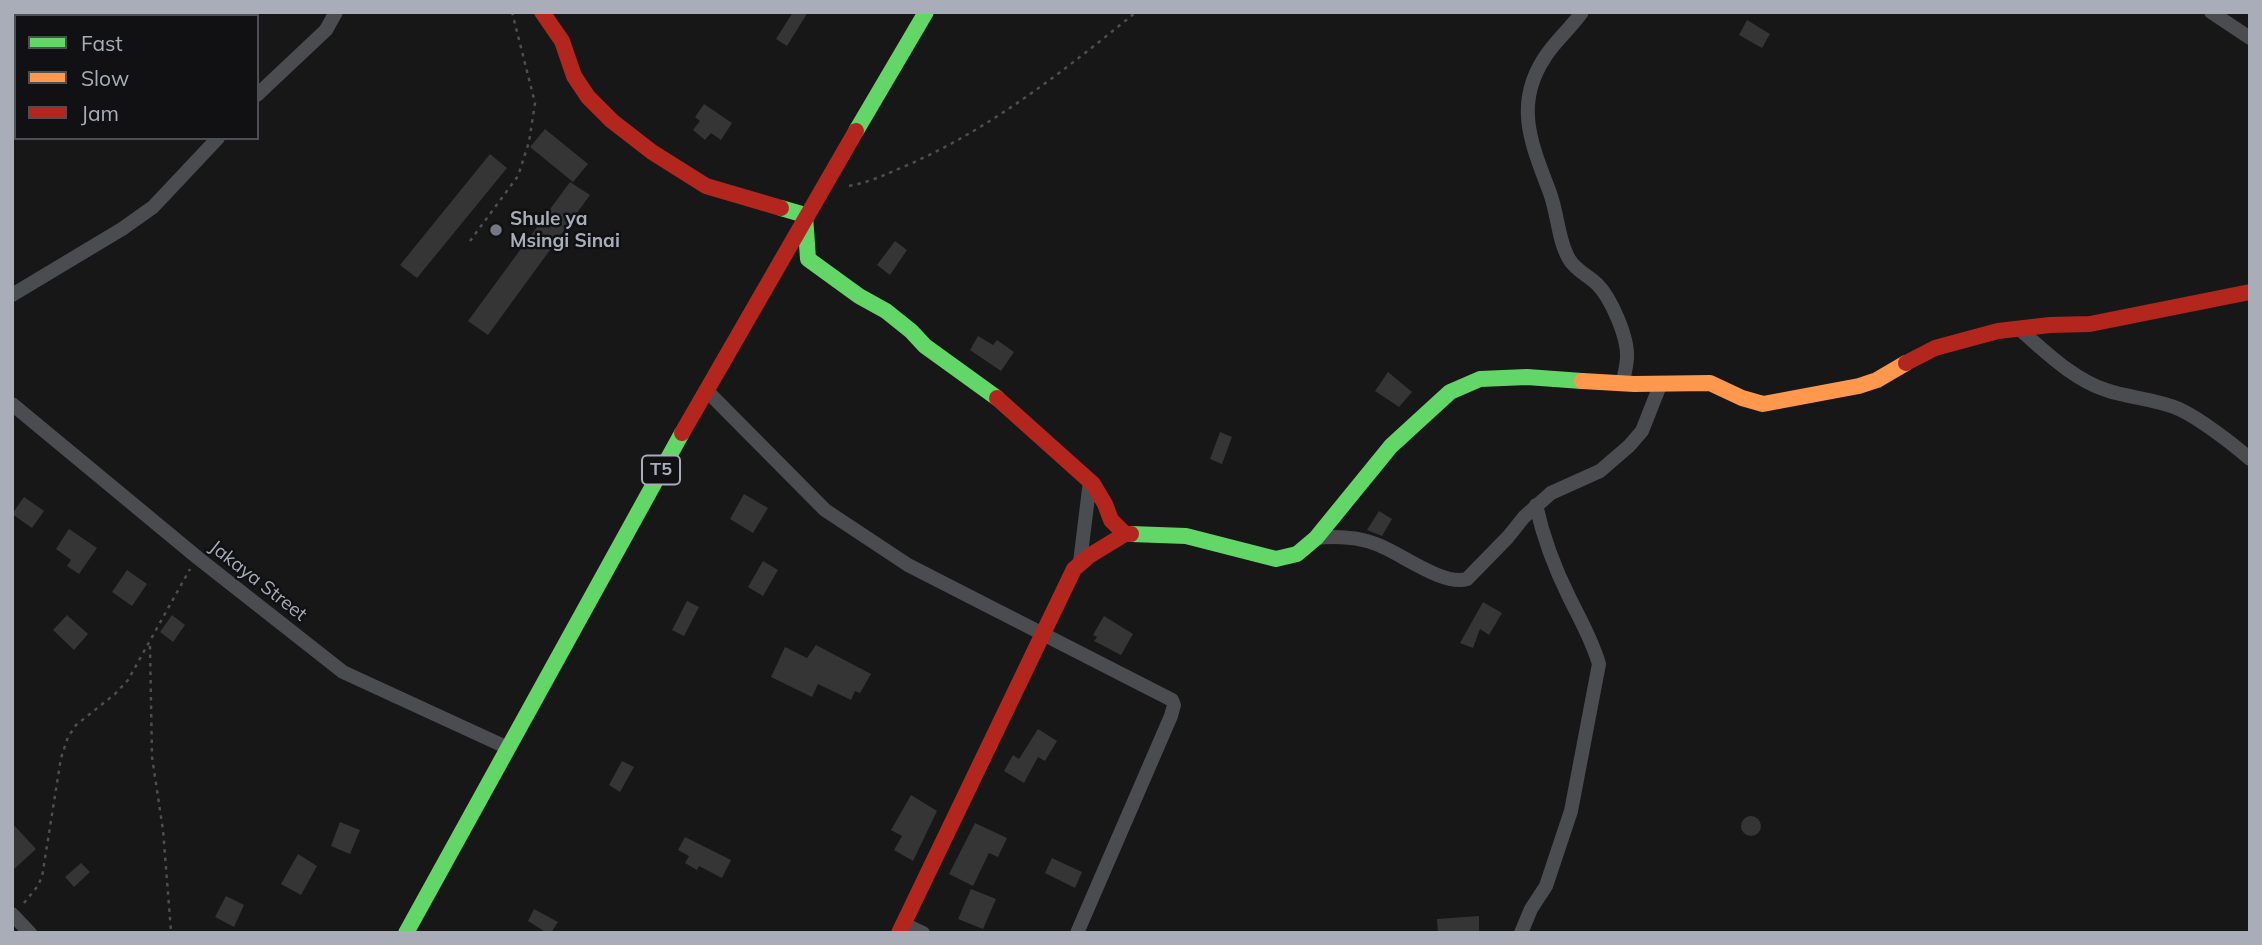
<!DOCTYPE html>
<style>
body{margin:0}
#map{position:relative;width:2262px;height:945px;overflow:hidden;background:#171717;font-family:Mulish,sans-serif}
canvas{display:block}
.frame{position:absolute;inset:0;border:14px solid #a8adb8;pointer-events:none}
.legend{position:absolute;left:14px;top:14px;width:245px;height:126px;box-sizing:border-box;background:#111113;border:2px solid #4d4f55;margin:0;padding:9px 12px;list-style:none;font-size:21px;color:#a8adb8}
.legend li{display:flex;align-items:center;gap:14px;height:35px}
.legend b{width:35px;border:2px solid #4d4f55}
</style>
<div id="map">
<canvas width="2262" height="945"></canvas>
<div class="frame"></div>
<ul class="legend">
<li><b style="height:9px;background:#63d668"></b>Fast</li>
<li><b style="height:9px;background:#ff974d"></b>Slow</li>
<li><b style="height:9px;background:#b3261e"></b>Jam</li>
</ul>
</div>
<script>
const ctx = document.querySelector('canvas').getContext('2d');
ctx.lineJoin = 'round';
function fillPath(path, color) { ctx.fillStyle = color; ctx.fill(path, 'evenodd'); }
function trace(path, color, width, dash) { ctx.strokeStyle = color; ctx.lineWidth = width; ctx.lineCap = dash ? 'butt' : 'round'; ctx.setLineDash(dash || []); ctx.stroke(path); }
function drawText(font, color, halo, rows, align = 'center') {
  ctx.font = font + ' Mulish,sans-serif'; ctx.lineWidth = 5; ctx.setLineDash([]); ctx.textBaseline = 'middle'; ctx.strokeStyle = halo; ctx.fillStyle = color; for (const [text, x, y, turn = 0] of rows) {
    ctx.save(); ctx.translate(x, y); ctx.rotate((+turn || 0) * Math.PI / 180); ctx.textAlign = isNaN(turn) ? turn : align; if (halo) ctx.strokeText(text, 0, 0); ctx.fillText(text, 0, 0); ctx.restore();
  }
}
const building = new Path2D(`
 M793 12H808L787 46 776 39Z
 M1747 20 1770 34 1762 48 1739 35Z
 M704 104 732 123 721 140 711 133 705 140 693 130 700 121 695 117Z
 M545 129 588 164 573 182 530 147Z
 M490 154 507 168 417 278 400 265Z
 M570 182 590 195 488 335 468 321Z
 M895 241 907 250 890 275 877 265Z
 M978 336 993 345 997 340 1014 352 1001 371 970 350Z
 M1388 372 1412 392 1399 407 1375 391Z
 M1220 432 1232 437 1222 464 1210 459Z
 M744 494 768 508 753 533 730 519Z
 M24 497 44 511 32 528 12 514Z
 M1379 511 1392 519 1382 536 1367 530Z
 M69 529 97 548 79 574 67 566 71 560 56 549Z
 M763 561 778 570 763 596 748 587Z
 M127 570 147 584 132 606 112 592Z
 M687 601 699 607 684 636 672 630Z
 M1483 602 1502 613 1489 635 1480 629 1473 648 1460 643Z
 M67 615 88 634 74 650 53 630Z
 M172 615 185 625 173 642 160 632Z
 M1104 616 1133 634 1121 655 1094 641 1097 637 1093 635Z
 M816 645 871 674 860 693 855 691 851 700 818 684 812 697 771 677 785 647 807 658Z
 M1038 729 1057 741 1045 761 1038 757 1024 783 1004 771 1013 755 1019 759Z
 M622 761 634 767 620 792 609 785Z
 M911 795 937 811 913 861 894 850 902 836 891 830Z
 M1741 826a10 10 0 1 1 20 0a10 10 0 1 1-20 0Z
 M340 822 360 830 350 854 331 846Z
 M12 823 36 849 12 871Z
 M975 823 1007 838 998 857 989 853 973 886 949 874Z
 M685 837 731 860 722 878 699 866 697 870 685 863 689 856 678 850Z
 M298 854 317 866 301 895 281 884Z
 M1052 858 1082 872 1075 888 1045 873Z
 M81 863 90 872 74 887 65 877Z
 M971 889 996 899 983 929 958 919Z
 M226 896 244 905 234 927 215 917Z
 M534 909 558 922 551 933H547L528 921Z
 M1479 916V933H1438L1437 919Z`);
const path = new Path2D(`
 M849 186C871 182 889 173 910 164 993 127 1065 70 1136 12
 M470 241 518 176 529 142 535 103 512 12
 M150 646 152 757 163 830 171 931
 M24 903 37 887 42 877 61 758 68 737 76 725 115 694 128 680 190 569`);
const street = new Path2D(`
 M1582 12C1571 28 1555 41 1545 57 1513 105 1532 145 1550 193 1558 215 1558 240 1569 259 1576 271 1588 275 1597 284 1611 298 1628 337 1627 357 1627 365 1624 374 1623 383
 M2211 12 2250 38
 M257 95 326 30 336 12
 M12 295 122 229 153 207 218 138
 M2018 328C2044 350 2072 379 2106 390 2129 398 2156 399 2179 409 2199 418 2233 444 2250 459
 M706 390 825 510 908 565 1172 700 1174 705 1171 716 1077 933
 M12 404 198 558 343 672 506 747
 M1316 538C1336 536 1357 537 1376 544 1401 553 1442 586 1467 579L1508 537 1524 517 1551 493 1600 471 1629 446 1642 431 1661 383
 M1080 562 1090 481
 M12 914 30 933
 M904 924 923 933
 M1521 933 1531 909 1546 886 1571 811 1599 664C1592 640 1581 621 1570 599 1555 569 1543 537 1536 505`);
const fast = new Path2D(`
 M856 131 926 12
 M781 208 805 215 808 259 859 296 886 311 911 331 925 346 997 398
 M1131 534 1186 536 1276 559 1297 554 1316 538 1391 446 1450 392 1480 379 1527 377 1582 381
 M406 933 682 433`);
const slow = new Path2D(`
 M1582 381 1634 384 1710 383 1742 398 1763 404 1859 386 1877 380 1906 363`);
const jam = new Path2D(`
 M542 12 562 41 574 76 588 97 612 121 652 152 706 186 781 208
 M1906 363 1935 348 1998 331 2050 325 2090 324 2250 292
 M997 398 1093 484 1105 504 1111 520 1125 534
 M682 433 856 131
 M899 933 1074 569 1089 556 1125 534H1131`);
const markers = [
 [496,230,7,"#757880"]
];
const shields = [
 [661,470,38]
];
const shieldNames = [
 ["T5",661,470]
];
const poiNames = [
 ["Shule ya",510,219],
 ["Msingi Sinai",510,241]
];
const streetNames = [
 ["Jakaya Street",258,581,38]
];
fillPath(building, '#353536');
trace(path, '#4d4e52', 2.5, [3.5, 5]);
trace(street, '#4b4c50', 14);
trace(fast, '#63d668', 16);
trace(slow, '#ff974d', 16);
trace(jam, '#b3261e', 16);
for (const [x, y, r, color] of markers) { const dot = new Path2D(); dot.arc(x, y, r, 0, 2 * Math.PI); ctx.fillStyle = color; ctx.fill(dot); trace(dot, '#111113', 2.5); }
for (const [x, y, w] of shields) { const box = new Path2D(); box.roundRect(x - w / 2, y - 14.5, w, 29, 5); ctx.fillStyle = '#111113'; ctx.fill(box); trace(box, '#a8adb8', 2); }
drawText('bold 18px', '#a8adb8', null, shieldNames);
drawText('bold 19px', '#a8adb8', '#111113', poiNames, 'left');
drawText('19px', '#a8adb8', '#111113', streetNames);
</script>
